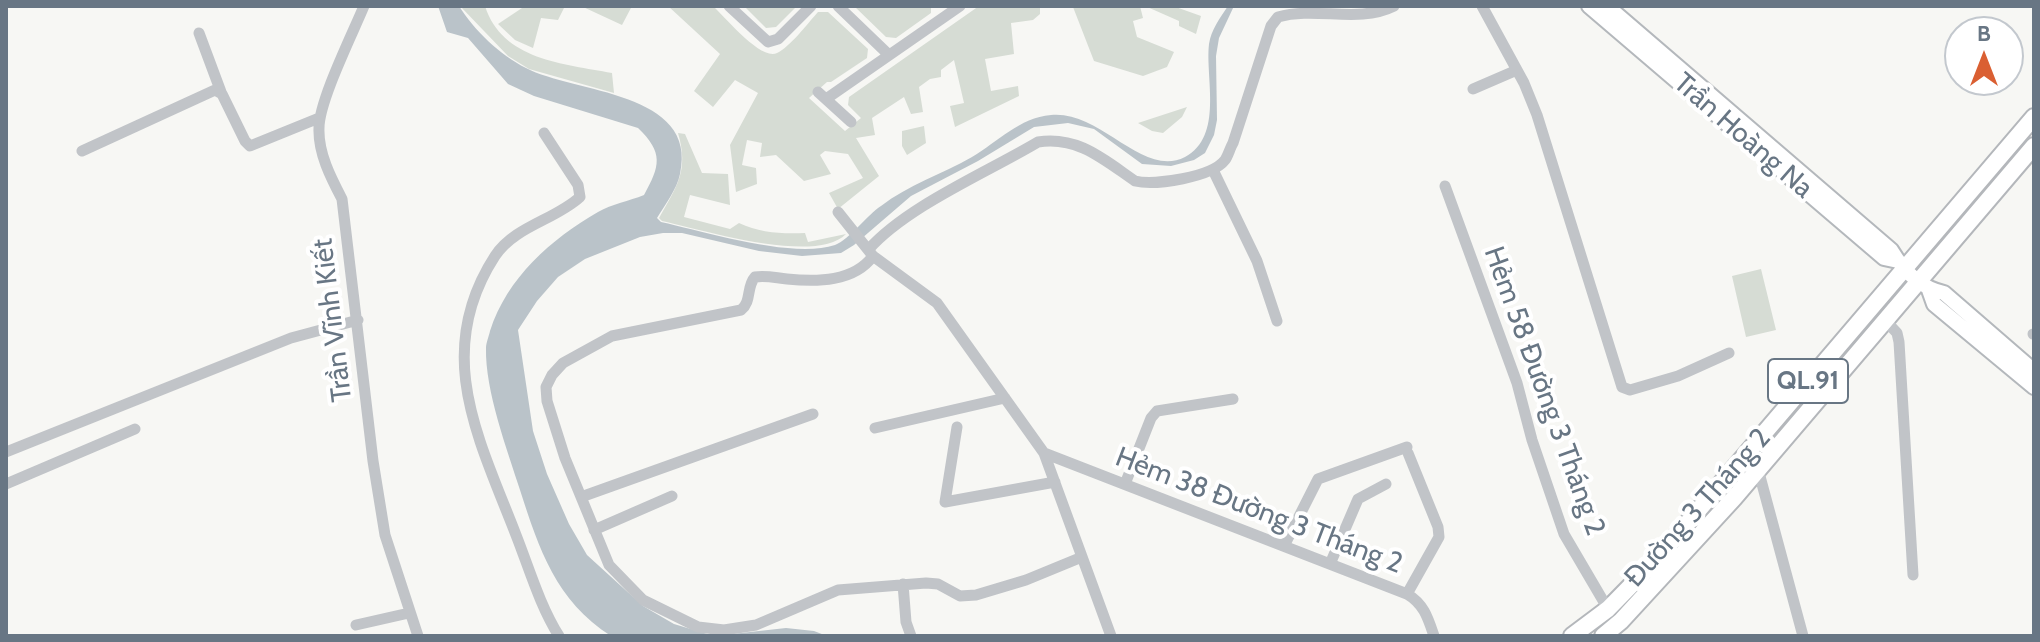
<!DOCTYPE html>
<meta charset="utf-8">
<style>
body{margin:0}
#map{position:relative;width:2040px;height:642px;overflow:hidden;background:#f7f7f4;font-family:Cabin,sans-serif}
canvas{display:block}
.frame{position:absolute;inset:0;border:8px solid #687684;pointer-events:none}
.north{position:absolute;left:1944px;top:16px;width:80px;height:80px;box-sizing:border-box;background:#fff;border:2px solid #c3c8ce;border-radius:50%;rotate:0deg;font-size:22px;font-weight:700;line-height:32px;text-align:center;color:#687684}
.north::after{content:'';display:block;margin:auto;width:28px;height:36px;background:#da5f32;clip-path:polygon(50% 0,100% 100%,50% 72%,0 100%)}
</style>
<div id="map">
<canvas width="2040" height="642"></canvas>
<div class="frame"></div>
<div class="north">B</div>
</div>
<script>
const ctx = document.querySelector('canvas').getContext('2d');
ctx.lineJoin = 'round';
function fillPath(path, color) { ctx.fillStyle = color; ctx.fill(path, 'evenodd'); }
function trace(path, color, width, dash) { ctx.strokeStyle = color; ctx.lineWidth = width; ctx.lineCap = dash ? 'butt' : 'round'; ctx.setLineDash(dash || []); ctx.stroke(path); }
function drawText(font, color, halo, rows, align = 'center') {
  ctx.font = font + ' Cabin,sans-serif'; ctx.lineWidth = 8; ctx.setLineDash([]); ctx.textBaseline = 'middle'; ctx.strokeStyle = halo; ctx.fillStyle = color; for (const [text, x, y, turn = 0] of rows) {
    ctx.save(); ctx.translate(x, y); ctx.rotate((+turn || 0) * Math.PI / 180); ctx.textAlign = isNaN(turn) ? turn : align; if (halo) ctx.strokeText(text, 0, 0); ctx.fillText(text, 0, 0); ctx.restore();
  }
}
const green = new Path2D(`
 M460 6H485C502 60 564 64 612 73L614 93 529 69 508 56Z
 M525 6H565L558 20 541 18 533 48 515 40 498 24Z
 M581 6H632L622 25Z
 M668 6H713C725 17 761 61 777 53 790 47 808 23 818 12H828L868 49 867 58 831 82H827L809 98 845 131 861 118 848 105 849 97 979 6H1140L1143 18 1133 21 1137 37 1174 52 1167 67 1143 76 1094 61 1073 7 1040 8V14L1033 20 1011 23 1014 54 985 59 991 91 1018 86 1019 96 955 127 950 106 964 103 954 60 941 70V77L930 79 919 87 923 112 911 114 904 97 872 118 875 135 856 138 879 176 838 209 829 193 863 178 848 154 825 151 820 155 831 174 804 181 776 155 760 157 762 143 747 140 742 165 756 168 757 184 736 192 730 145 758 93 735 80 713 107 694 91 720 54Z
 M744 6H797L776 27 766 28Z
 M854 6H931V13L896 38 886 37Z
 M1145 6H1173L1201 16 1196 34 1179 26V21Z
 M1187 107 1182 117 1163 133 1152 131 1138 123Z
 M924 126 926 143 907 155 902 146V131Z
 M678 133 685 134 702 173 728 174 730 205 690 195 684 217 730 229 739 223C760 233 782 234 805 233L808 242 846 234C816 265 703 230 662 221L659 218C677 186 689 171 678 133Z
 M1761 269 1776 330 1746 337 1732 276Z`);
const water = new Path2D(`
 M438 6H459C474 30 500 55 526 68 573 93 699 91 680 174 677 189 665 205 657 218L661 222C706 232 793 259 835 245 849 240 867 215 881 206 908 185 942 174 972 157 999 141 1019 118 1051 115 1101 110 1143 179 1185 157 1224 136 1205 78 1209 44 1211 30 1220 18 1228 6H1234L1219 38 1216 56 1217 120 1214 135 1205 153 1194 160 1171 166 1142 164 1094 129 1068 123 1034 127 978 161 911 196 854 245 841 253 802 256 759 251 682 233H663L640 237 585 259 558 277 537 301 518 330 533 431 547 474 569 524 587 555 643 606 674 624 714 636 786 628 814 631 827 636H611C556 601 539 549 520 490 507 449 485 391 486 348 486 343 489 336 490 331 507 278 551 239 598 212 612 204 629 201 644 195 660 166 664 153 638 128L534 96 508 84 468 38 447 32Z`);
const minor = new Path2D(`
 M364 6C352 35 319 101 319 128 318 153 331 178 342 199L373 461 385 535 418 636
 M729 6 768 42 778 39 811 6
 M838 6 889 55
 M1482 6 1524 83 1537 115 1622 387 1630 390 1678 376 1729 353
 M199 33 221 92
 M1473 89 1517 70
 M818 92 851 122
 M826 99 960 6
 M544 133 578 185 580 197C555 220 515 226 495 256 432 353 479 439 516 535 529 568 540 606 559 636
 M82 151 215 90 222 94 245 141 250 146 319 118
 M1213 170 1257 261 1277 321
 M1445 186 1517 383 1532 440 1564 534 1608 609
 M838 212 873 256 937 303 1044 453 1111 636
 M868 250C907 206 986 173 1038 142 1078 136 1103 159 1135 181 1155 186 1212 177 1225 160 1228 156 1230 148 1233 143L1271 26 1278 17C1316 6 1358 24 1394 6
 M873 256C854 282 817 282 787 279 776 278 766 275 755 277 746 287 752 301 741 310L612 336 563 363 552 375 546 387 547 401 565 458 609 565 643 600 698 627 724 630 756 625 838 590 926 583 938 584 960 596 976 595 1026 580 1082 557
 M1885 320 1897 333 1899 342 1913 575
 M2033 334H2034
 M957 427 945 502 1055 482
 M875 428 1005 398
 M6 452 291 338 358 320
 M1044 453 1407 594C1424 604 1428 618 1434 636
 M1758 469 1803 636
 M6 484 135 429
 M1125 484 1151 418 1157 411 1233 399
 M581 497 813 414
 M594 530 672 496
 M1284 546 1318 479 1407 447
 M1330 564 1358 499 1386 484
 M903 584 906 622 911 636
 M1407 594 1439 537 1438 527 1408 453
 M356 625 409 613`);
const major = new Path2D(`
 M1589 6 1884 258 1898 261
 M1607 6 1891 250C1903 270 1920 288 1944 293L2034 371
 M1929 290 1934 304 2034 387`);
const highway = new Path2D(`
 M1572 636 1608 609 1655 561 2034 117
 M1603 636 1621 621 1734 498 2034 146`);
const shields = [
 [1808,381,80]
];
const shieldNames = [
 ["QL.91",1808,381]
];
const streetNames = [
 ["Trần Hoàng Na",1743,136,41],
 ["Trần Vĩnh Kiết",333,320,-97],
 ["Hẻm 58 Đường 3 Tháng 2",1544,391,70],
 ["Đường 3 Tháng 2",1698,508,-48],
 ["Hẻm 38 Đường 3 Tháng 2",1259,511,21]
];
fillPath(green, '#d6dcd4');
fillPath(water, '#bac3c9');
trace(major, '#b4b8bc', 18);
trace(highway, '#b4b7bb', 20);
trace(minor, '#c1c4c8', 11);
trace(major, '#fff', 14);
trace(highway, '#fff', 16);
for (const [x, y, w] of shields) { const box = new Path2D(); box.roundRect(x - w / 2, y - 22, w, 44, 6); ctx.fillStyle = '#fff'; ctx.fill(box); trace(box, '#687684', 2); }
drawText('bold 26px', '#687684', null, shieldNames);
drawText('28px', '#687684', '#fff', streetNames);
</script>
